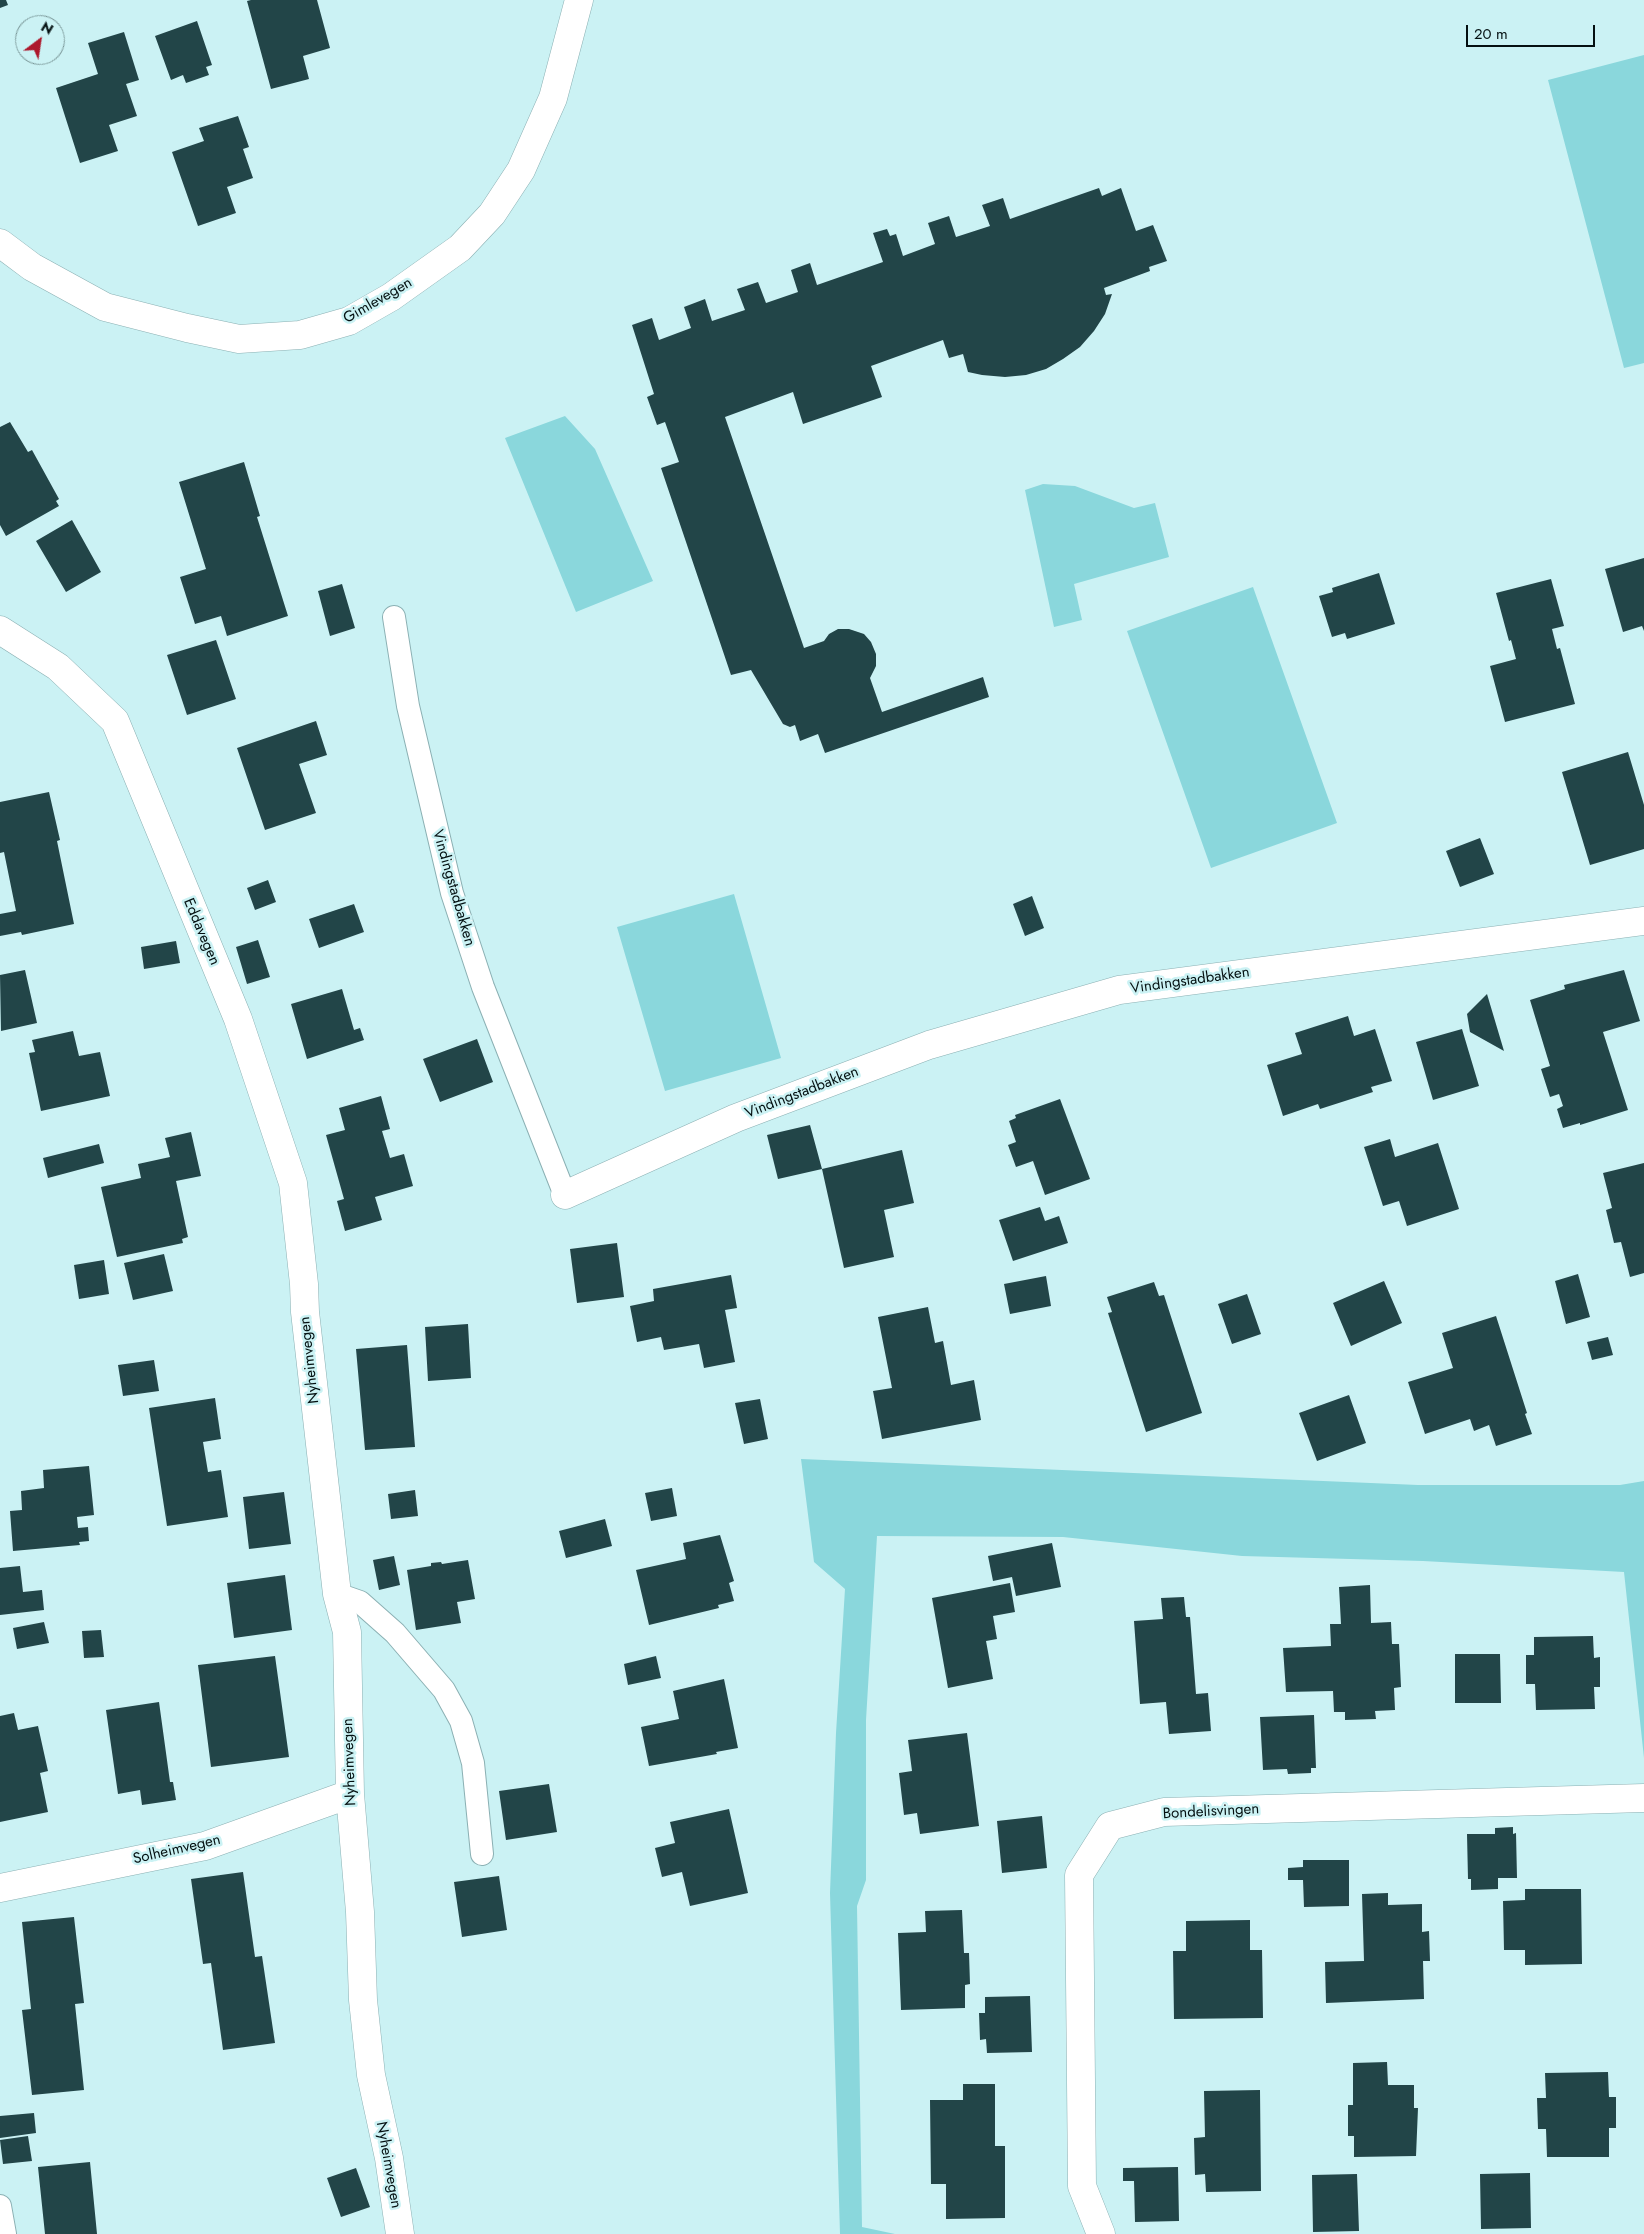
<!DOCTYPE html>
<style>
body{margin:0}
#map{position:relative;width:1644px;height:2234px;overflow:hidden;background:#cbf2f4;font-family:Jost,sans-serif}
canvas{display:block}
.north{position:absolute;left:15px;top:15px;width:50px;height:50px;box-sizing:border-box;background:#cbf2f4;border:1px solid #7b9899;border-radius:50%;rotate:31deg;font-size:14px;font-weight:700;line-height:20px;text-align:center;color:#041011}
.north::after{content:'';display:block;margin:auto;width:18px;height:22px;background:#ad182c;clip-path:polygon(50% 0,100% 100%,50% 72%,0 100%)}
.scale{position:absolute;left:1466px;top:25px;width:129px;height:22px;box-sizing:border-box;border:2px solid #041011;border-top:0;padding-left:6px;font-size:15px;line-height:18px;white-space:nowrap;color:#041011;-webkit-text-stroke:4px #cbf2f4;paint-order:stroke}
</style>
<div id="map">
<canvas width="1644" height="2234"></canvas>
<div class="north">N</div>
<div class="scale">20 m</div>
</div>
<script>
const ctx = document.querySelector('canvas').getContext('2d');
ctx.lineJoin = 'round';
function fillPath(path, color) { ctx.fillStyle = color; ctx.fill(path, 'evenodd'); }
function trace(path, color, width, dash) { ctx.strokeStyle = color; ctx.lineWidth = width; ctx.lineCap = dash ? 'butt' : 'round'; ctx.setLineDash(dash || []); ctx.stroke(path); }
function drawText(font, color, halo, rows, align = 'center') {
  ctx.font = font + ' Jost,sans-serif'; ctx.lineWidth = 5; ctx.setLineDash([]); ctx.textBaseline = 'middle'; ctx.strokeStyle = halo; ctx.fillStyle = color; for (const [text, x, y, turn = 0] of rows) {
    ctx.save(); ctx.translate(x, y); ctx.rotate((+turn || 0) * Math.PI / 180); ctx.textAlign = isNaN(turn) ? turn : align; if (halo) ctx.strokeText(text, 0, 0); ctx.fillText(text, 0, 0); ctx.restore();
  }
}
const green = new Path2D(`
 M1644 55V363L1624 368 1548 80Z
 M565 416 595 449 653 581 576 612 505 438Z
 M1043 484 1075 486 1134 508 1155 503 1169 557 1074 584 1082 620 1054 627 1025 490Z
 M1253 587 1337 823 1211 868 1127 631Z
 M734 894 781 1058 665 1091 617 927Z
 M801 1459 1418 1485H1620L1644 1481V1758L1624 1572 1423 1561 1242 1556 1063 1537 877 1536 866 1720V1880L857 1906 862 2227 895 2234H840L830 1893 836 1733 845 1589 814 1562Z`);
const building = new Path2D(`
 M0 0H6L8 5 0 8Z
 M251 0H317L330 48 303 56 309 79 271 89 247 1Z
 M197 21 212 65 206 67 209 75 186 83 183 75 171 80 155 36Z
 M124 32 139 80 126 84 137 116 109 125 118 151 80 163 56 88 98 74 88 43Z
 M238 116 249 147 243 149 253 178 227 187 236 213 198 226 172 152 204 141 199 128Z
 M1099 188 1102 196 1121 188 1136 231 1153 225 1167 261 1149 267 1150 271 1104 288 1106 295 1112 294 1105 314 1094 331 1080 347 1063 359 1046 369 1026 375 1005 377 982 375 968 372 963 354 949 358 943 340 871 366 882 397 803 424 793 392 725 417 804 648 824 641 829 634 838 629H849L864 634 871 642 876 654V666L870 678 882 712 983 677 989 697 825 753 818 734 800 741 795 725 790 727 783 724 751 670 731 675 661 468 679 462 665 422 657 425 647 397 654 394 632 325 652 318 659 340 691 328 684 307 705 299 712 321 745 310 737 289 758 282 766 303 798 292 791 270 810 263 817 285 883 262 873 233 887 229 890 236 896 234 903 256 935 244 928 223 949 216 956 237 990 226 982 205 1003 198 1010 219Z
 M10 422 28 452 32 450 59 499 56 501 59 506 6 536 0 525V427Z
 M244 462 260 516 257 517 288 616 227 636 221 616 195 624 180 577 206 569 179 482Z
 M72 520 101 572 66 592 36 541Z
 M1644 558V631L1642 626 1623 632 1605 569Z
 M1379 573 1395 624 1347 639 1345 633 1332 637 1319 596 1333 592 1332 588Z
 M1551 579 1564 626 1552 629 1557 649 1560 648 1575 704 1505 722 1490 666 1516 659 1511 640 1509 641 1496 593Z
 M342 584 355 628 330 636 318 591Z
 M216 640 236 699 187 715 167 655Z
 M316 721 327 755 299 764 316 813 265 830 237 748Z
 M1628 752 1644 805V849L1590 865 1562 772Z
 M49 792 60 840 57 841 74 924 22 935 21 932 0 936V914L16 911 4 852 0 853V802Z
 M1480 838 1494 874 1460 887 1446 851Z
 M268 880 276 902 255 910 247 888Z
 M1032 896 1044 928 1025 936 1013 904Z
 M354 904 364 932 319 948 309 919Z
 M258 940 270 977 247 984 236 947Z
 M176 941 180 963 144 969 141 947Z
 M25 970 37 1023 1 1031 0 975Z
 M1624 970 1640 1021 1603 1032 1628 1110 1580 1125V1123L1563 1128 1557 1109 1563 1106 1559 1094 1550 1097 1541 1069 1550 1066 1530 1000 1565 989 1564 985Z
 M342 989 354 1030 360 1028 364 1040 307 1059 291 1004Z
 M1487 994 1504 1051 1470 1032 1467 1014Z
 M1348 1016 1354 1036 1375 1029 1392 1081 1371 1087 1373 1092 1320 1109 1318 1104 1283 1116 1267 1065 1302 1054 1295 1033Z
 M1462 1029 1479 1086 1433 1100 1416 1042Z
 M73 1031 79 1056 100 1052 110 1096 41 1111 29 1053 35 1052 32 1040Z
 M477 1039 493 1082 440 1102 423 1059Z
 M381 1096 390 1129 382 1131 390 1158 404 1154 413 1186 375 1197 382 1220 345 1231 337 1201 344 1199 326 1135 345 1130 339 1108Z
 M1060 1099 1090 1179 1045 1195 1033 1161 1016 1167 1008 1145 1016 1142 1009 1121 1016 1118 1015 1115Z
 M810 1125 822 1169 778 1179 767 1135Z
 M191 1132 201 1176 176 1181 188 1237 182 1239 183 1243 117 1257 101 1187 141 1178 138 1164 170 1157 165 1138Z
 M1390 1139 1395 1157 1438 1143 1459 1209 1407 1226 1399 1201 1383 1206 1364 1147Z
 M99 1144 104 1163 48 1178 43 1158Z
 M902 1150 914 1203 884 1210 894 1257 844 1268 822 1169Z
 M1644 1163V1273L1630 1277 1621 1242 1614 1243 1606 1210 1612 1208 1603 1173Z
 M1040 1207 1045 1221 1059 1216 1068 1243 1013 1261 999 1220Z
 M617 1243 624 1297 577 1303 570 1249Z
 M164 1254 173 1291 133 1300 124 1263Z
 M104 1260 109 1294 79 1299 74 1265Z
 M1578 1274 1590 1317 1566 1324 1555 1281Z
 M731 1275 737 1308 725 1310 735 1362 704 1368 699 1344 664 1350 661 1337 637 1342 630 1306 654 1301 653 1289Z
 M1046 1276 1051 1306 1010 1314 1004 1284Z
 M1384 1281 1402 1323 1351 1346 1333 1303Z
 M1154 1282 1159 1296 1164 1295 1202 1413 1146 1432 1108 1313 1112 1312 1107 1297Z
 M1247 1294 1261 1334 1232 1344 1218 1304Z
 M928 1307 935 1343 943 1341 951 1385 974 1380 981 1420 882 1439 873 1391 892 1388 878 1317Z
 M1496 1316 1527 1413 1525 1414 1532 1434 1496 1446 1489 1425 1474 1431 1470 1419 1425 1434 1408 1382 1453 1368 1442 1333Z
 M468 1324 471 1378 428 1381 425 1327Z
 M1608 1337 1613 1355 1592 1360 1587 1342Z
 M407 1345 415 1447 365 1450 356 1349Z
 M154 1360 159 1391 123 1396 118 1365Z
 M1349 1395 1366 1443 1317 1461 1299 1413Z
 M215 1398 221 1439 203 1442 208 1472 221 1470 228 1517 167 1526 149 1408Z
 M760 1399 768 1439 744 1444 735 1403Z
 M89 1466 94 1515 77 1517 78 1528 88 1527 89 1541 79 1542 80 1545 13 1551 10 1511 22 1510 21 1491 44 1488 43 1470Z
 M672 1488 677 1516 651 1521 645 1493Z
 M415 1490 418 1516 391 1519 388 1494Z
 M284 1492 291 1544 249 1549 243 1497Z
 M605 1519 612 1546 566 1558 559 1531Z
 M720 1535 734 1581 729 1583 734 1601 718 1605 719 1608 649 1625 636 1570 686 1559 683 1543Z
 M1052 1543 1061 1587 1016 1596 1012 1577 993 1581 988 1556Z
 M394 1556 400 1585 379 1590 373 1560Z
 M468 1560 475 1599 457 1602 461 1623 416 1630 407 1570 431 1566V1563L441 1562 442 1564Z
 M20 1566 23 1592 42 1590 44 1610 0 1615V1568Z
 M285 1575 292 1630 234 1638 227 1583Z
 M1010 1583 1015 1612 993 1616 997 1639 986 1641 993 1679 948 1688 932 1598Z
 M1370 1585 1371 1623 1391 1622 1392 1644H1399L1401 1687 1394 1688 1395 1710 1375 1711 1376 1719 1345 1720V1712H1334L1333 1691 1286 1692 1283 1648 1331 1646 1330 1624H1341L1339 1587Z
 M1184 1597 1186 1617H1190L1196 1694 1208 1693 1211 1731 1169 1734 1166 1702 1140 1704 1134 1621 1163 1619 1161 1598Z
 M44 1622 49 1643 17 1649 13 1628Z
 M101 1630 104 1657 84 1658 82 1631Z
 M1593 1636 1594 1658 1600 1657V1687H1594L1595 1709 1536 1710 1535 1684H1526V1655H1534V1637Z
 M1455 1654H1500L1501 1703H1455Z
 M275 1656 289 1757 211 1767 198 1665Z
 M656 1656 661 1678 628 1685 624 1664Z
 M724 1679 738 1748 716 1752 717 1754 649 1766 641 1727 679 1719 673 1691Z
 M159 1702 170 1782H173L176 1800 142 1805 140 1790 118 1794 106 1710Z
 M14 1713 18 1730 38 1726 48 1771 40 1773 48 1812 0 1822V1716Z
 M1314 1715 1316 1768H1311V1773L1288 1774 1287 1769 1263 1770 1260 1717Z
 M967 1733 979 1826 920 1834 917 1813 904 1815 899 1773 912 1771 908 1740Z
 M549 1784 557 1832 506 1840 499 1791Z
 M729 1809 748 1893 690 1906 682 1872 662 1877 655 1848 675 1843 670 1822Z
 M1042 1816 1047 1868 1002 1873 997 1821Z
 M1513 1827V1834L1516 1833 1517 1878H1498V1889L1471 1890V1879H1468L1467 1834H1495V1828Z
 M1303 1860H1349V1906L1304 1907 1303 1880H1288V1868L1303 1867Z
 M243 1872 255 1957 262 1956 275 2043 223 2050 211 1963 203 1964 191 1879Z
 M499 1876 507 1930 462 1937 454 1882Z
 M1525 1889H1581L1582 1964 1525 1965V1950H1504L1503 1901 1525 1900Z
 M1388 1893V1905L1422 1904V1932L1429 1931 1430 1961H1423L1424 1999 1326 2003 1325 1962 1364 1961 1362 1894Z
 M962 1910 964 1953H969L970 1984 965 1985V2008L901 2010 898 1933 926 1932 925 1911Z
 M74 1917 84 2003 75 2004 84 2090 32 2095 22 2010 31 2009 22 1922Z
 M1250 1920V1950H1262L1263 2018 1174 2019 1173 1951H1186V1921Z
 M1030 1996 1032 2052 987 2053 986 2039 980 2040 979 2013H985V1997Z
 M1387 2062 1388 2085H1414V2108H1418L1416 2156 1354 2157V2136H1348V2105H1353V2063Z
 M1608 2072 1609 2097H1616V2128H1609V2157H1547L1546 2129H1538L1537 2098H1546L1545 2073Z
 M963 2084H995V2146H1005V2218L946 2219V2184H931L930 2100H963Z
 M1260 2090 1261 2191 1206 2192 1205 2174 1195 2175 1194 2138 1205 2137 1204 2091Z
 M34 2113 36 2133 0 2138V2116Z
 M28 2136 32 2161 3 2164 0 2140Z
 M90 2162 97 2234H45L38 2167Z
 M1178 2167 1179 2221 1135 2222 1134 2181H1123V2168Z
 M356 2168 370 2207 341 2217 327 2178Z
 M1530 2173 1531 2228 1481 2229 1480 2174Z
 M1357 2174 1359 2231 1313 2232 1312 2175Z`);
const lane = new Path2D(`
 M394 617 408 706 452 893 483 987 565 1195
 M337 1594 360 1602 395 1633 444 1690 461 1721 473 1763 482 1854
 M0 2206 5 2234`);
const street = new Path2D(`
 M0 630 58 667 115 721 238 1019 293 1183 304 1284 305 1312 337 1594 347 1632 350 1794 360 1912 363 2000 371 2075 389 2158 400 2234
 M565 1195 736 1118 929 1045 1119 990 1644 921
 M0 1888 205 1846 350 1794
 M1101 2234 1082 2186 1079 1875 1110 1826 1164 1812 1644 1798`);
const secondary = new Path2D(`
 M0 243 32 267 105 307 187 328 239 339 300 335 349 321 391 297 460 248 492 214 521 170 553 98 579 0`);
const streetNames = [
 ["Gimlevegen",378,301,-30],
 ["Vindingstadbakken",453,888,74],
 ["Eddavegen",201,932,67],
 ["Vindingstadbakken",1190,981,-8],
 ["Vindingstadbakken",802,1093,-21],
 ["Nyheimvegen",310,1360,-96],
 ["Nyheimvegen",350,1762,-92],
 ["Bondelisvingen",1211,1812,-3],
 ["Solheimvegen",177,1850,-13],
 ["Nyheimvegen",388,2165,80]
];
fillPath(green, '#8ad7dc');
fillPath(building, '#224548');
trace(lane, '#8bb0b3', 24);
trace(street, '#8bb0b3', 29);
trace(secondary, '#8bb0b3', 29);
trace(lane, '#fff', 22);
trace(street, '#fff', 28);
trace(secondary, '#fff', 28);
drawText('15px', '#041011', '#cbf2f4', streetNames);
</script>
